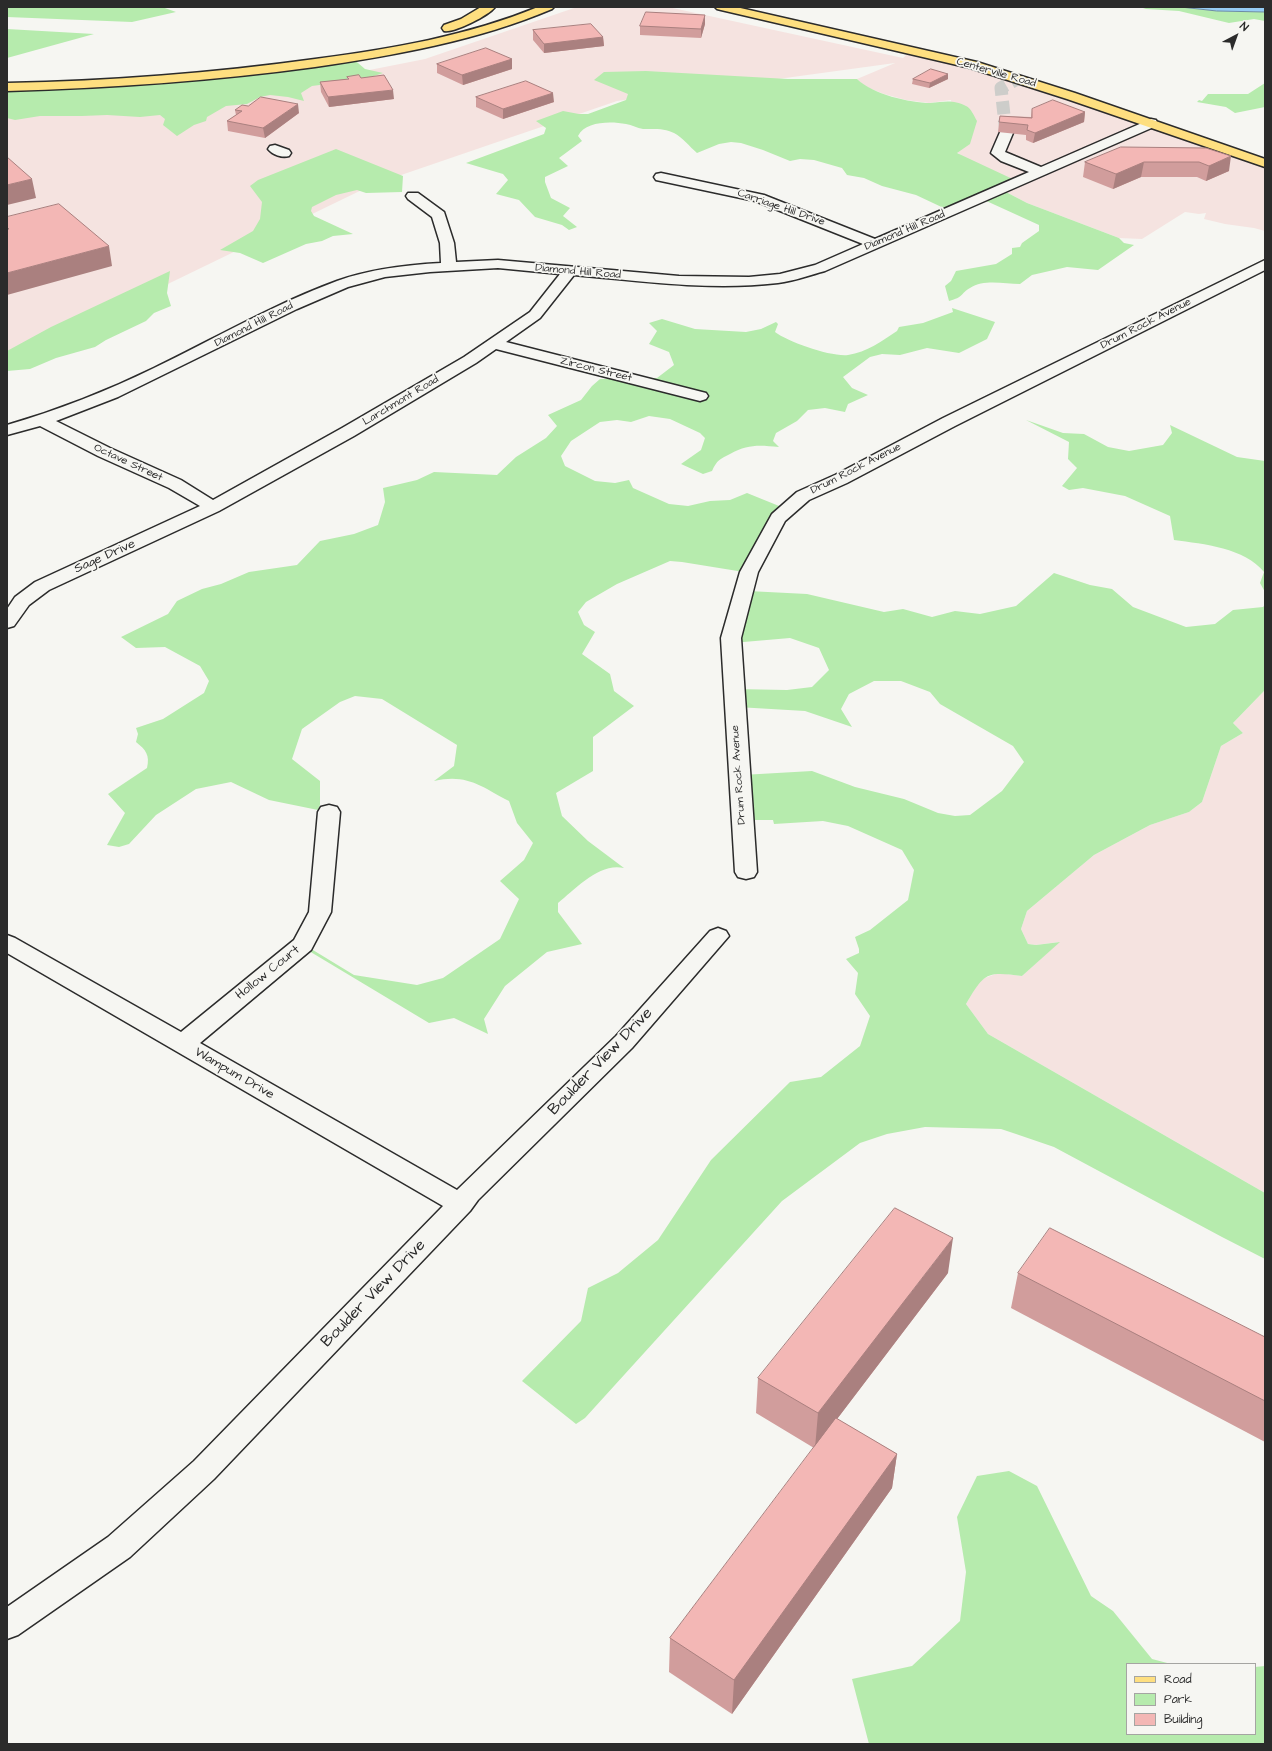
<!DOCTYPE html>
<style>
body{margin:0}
#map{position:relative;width:1272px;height:1751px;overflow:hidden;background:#f6f6f2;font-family:"Architects Daughter",sans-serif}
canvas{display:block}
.frame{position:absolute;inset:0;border:8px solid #2b2b2b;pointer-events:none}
.legend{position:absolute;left:1126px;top:1663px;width:130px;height:72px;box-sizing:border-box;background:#f6f6f2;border:1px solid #a5a5a2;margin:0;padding:5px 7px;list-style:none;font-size:12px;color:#2b2b2b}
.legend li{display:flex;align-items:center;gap:8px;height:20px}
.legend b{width:20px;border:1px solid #a5a5a2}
.north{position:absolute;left:1216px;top:16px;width:40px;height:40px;-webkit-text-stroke:3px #f6f6f2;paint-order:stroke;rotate:41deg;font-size:11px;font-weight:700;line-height:16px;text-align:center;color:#2b2b2b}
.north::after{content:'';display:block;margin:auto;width:14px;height:18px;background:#2b2b2b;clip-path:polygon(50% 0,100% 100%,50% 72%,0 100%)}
</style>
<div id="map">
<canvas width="1272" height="1751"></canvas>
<div class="frame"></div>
<ul class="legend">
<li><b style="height:5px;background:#fedf80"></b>Road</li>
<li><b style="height:11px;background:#b6ebad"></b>Park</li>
<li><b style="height:11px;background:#f3b7b5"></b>Building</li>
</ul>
<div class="north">N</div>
</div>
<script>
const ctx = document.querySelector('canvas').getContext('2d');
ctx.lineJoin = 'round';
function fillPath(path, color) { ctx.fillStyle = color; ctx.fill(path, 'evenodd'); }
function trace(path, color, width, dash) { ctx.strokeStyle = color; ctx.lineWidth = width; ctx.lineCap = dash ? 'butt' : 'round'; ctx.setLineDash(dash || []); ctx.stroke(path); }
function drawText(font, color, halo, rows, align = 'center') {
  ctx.font = font + ' "Architects Daughter",sans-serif'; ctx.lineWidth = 3.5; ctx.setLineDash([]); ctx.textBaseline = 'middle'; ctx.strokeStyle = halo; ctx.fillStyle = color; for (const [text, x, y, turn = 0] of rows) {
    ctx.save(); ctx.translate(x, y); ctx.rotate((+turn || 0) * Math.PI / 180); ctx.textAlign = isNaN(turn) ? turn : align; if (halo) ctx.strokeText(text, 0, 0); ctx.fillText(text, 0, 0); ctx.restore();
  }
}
const built = new Path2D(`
 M577 7H668L903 58 912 50 958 61 1265 165V231L1254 228 1225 224 1204 219 1206 213 1199 214 1185 212 1142 239 1119 238 1027 203 1004 191 957 152 951 100 929 103 906 100 884 94 864 86 857 79 895 63 617 101 372 185 7 362V101L183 107 425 59Z
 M1265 690V1193L988 1034 966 1004 980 980 998 973 1022 976 1059 942 1036 945 1028 944 1021 929 1027 911 1094 855 1150 825 1189 812 1202 802 1221 746 1243 733 1233 723Z`);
const green = new Path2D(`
 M7 7H162L176 12 132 22 7 17Z
 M1140 7H1181L1217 11 1265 12V21L1254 19 1229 23 1179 11 1146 9Z
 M7 29 94 34 7 58Z
 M351 57 365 69 383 73 365 79 312 86 301 93 304 101 288 97 270 95 260 97 247 104 226 106 207 117 206 121 194 125 177 136 163 125 165 119 160 115 140 117 107 115 82 116H40L15 120 7 118V87L92 84Z
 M646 71 788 79H857C872 94 910 103 930 103 944 102 952 99 966 106 971 108 974 116 977 121L970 144 957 153 1019 182 1004 191 1027 203 1119 238 1124 243 1134 245 1098 270 1067 267 1032 275 1020 284C1004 284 984 279 970 288 960 294 964 297 949 301L945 286 951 281 956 271 996 264 1012 254V248L1020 247 1022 243 1039 231V225L982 199 950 211 916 195 882 186 864 178 847 175 842 168 814 160 800 159 790 161 763 150 741 143 731 142 719 144 697 153C690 147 682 137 674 133 665 128 653 129 643 129 637 128 632 125 626 124 611 121 585 121 578 136L582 141 559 158 568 166 545 177V182L551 198 570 208 563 216 577 227 569 230 562 225 535 217 519 200 496 194 508 180 503 174 466 163 544 134 546 128 536 121 563 111 579 114H588L626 100 628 94 594 80 604 72Z
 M1265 83V107L1235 113 1226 107 1197 102 1199 100 1202 101 1208 94H1248Z
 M336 149 403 176 402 192 366 193 357 190 336 195 312 207 311 211 314 216 353 234 333 236 322 241 306 244 263 263 240 253 220 250 253 231 260 219 262 202 250 186 258 180Z
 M170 271 167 293 171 306 154 313 146 321 106 340 95 347 56 358 30 369 7 371V351L51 327Z
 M952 308 995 322 987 339 959 353 927 348 900 355 882 354 870 357 843 377 852 388 868 395 848 404 845 412 825 408 808 410 797 421 776 433 773 441 779 447C759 445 748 444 730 454 720 459 717 460 712 471L703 474 681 464 701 450 705 438 700 433 670 419 649 416 631 422 617 420 600 422 571 441 561 456 565 466 595 481 615 483 629 480 633 488 669 504 688 506 710 501 730 500 747 493 784 508 750 573 682 562 670 561 617 584 586 602 578 612 584 625 595 632 582 654 610 674 614 691 634 706 593 737V771L556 793 562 816 588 841 624 868C600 862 575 889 558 903V912L582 944 547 952 505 986 484 1019 488 1034 454 1018 429 1023 304 948 308 947 354 975 417 985 443 978 500 939 519 899 500 881 524 860 533 843 517 823 509 801C482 787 467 773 434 781L454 766 457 745 382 699 355 696 340 702 302 729 292 759 320 781V805L318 810 269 800 231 782 196 789 156 815 129 844 119 847 107 845 125 813 108 794 147 768C150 755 146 750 136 742L138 734 136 728 163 719 204 693 209 681 200 666 165 647 136 648 121 637 168 614 177 601 202 589 221 584 249 572 297 565 320 541 354 534 378 525 385 502 383 488 417 480 434 472 497 475 516 457 546 438 557 426 548 415 581 400 592 386 600 379 657 378 674 365 669 352 649 344 657 331 649 323 662 319 695 329 746 332 761 329 776 322 778 324 775 332C788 342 831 357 848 355 867 352 882 341 897 331L899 327 923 323 953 312Z
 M1026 420 1063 433 1084 434 1108 447 1129 451 1163 445 1172 433 1170 425 1237 457 1265 461V592L1260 583 1264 572C1245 548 1204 544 1174 540L1170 516 1125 496 1083 488 1069 490 1062 486 1077 468 1068 459 1069 442Z
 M1054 573 1090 585 1112 589 1133 607 1186 627 1215 624 1233 610 1263 607 1265 605V690L1233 723 1243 733 1221 746 1202 802 1189 812 1150 825 1094 855 1027 911 1021 929 1028 944 1036 945 1060 942 1022 976C986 971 984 973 966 1004L988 1034 1265 1193V1259L1222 1237 1054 1147 1016 1134 1001 1129 925 1127 887 1134 860 1143 782 1201 585 1418 576 1424 522 1381 581 1321 588 1288 618 1273 658 1240 711 1160 790 1082 821 1077 860 1046 870 1016 855 994 858 973 846 959 859 953V949L855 937 870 930 908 900 914 870 902 850 848 826 823 821 774 824 773 820H740L742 775 812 771 855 787 904 799 938 813 955 816 970 815 1002 791 1024 762 1013 746 940 704 930 692 901 681H874L849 694 841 709 852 727 805 711 737 707 735 689 787 690 812 687 829 670 819 648 790 638 732 643 748 591 807 594 884 612 903 609 932 617 955 611 980 614 1016 606Z
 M1009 1471 1037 1486 1091 1596 1113 1611 1152 1659 1171 1664H1127V1734H1255V1667L1265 1666V1744H869L852 1679 912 1666 960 1621 966 1572 957 1517 977 1476Z`);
const water = new Path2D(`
 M1181 7H1265V12L1217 11Z`);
const minorTunnel = new Path2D(`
 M1006 133 1001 88 1017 79`);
const minor = new Path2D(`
 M1151 119 1156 120 1157 123 1156 126 825 271C810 275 794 281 778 283 710 291 642 281 574 275L540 318 506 342 706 393 708 396 706 399 700 401 496 349 476 363 354 436 219 511 49 590 29 605 14 626 7 628V609L15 597 35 582 200 506 169 488 98 456 40 426 7 435V425C58 410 107 391 154 368 214 339 274 304 337 281 370 269 406 265 441 263L440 243 432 217 408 199 406 196 408 193H418L444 212 454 243 456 262 498 260 679 276 749 277 780 274 815 265 863 244 755 201 656 180 654 177 656 174 661 173 764 195 875 239 1029 172 1001 161 991 153 1001 130H1011L1013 133 1005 152 1041 167ZM498 268 560 274 530 312 464 357 342 428 213 500 181 480 110 448 56 421 118 397 297 309 348 287 385 277 430 272Z
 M275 145 289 150 291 153 289 156C282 158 273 155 268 149L270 146Z
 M1265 260V270L955 426 847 483 809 500 785 521 758 572 741 638 757 872 754 877 746 879 738 877 735 872 721 638 740 572 772 514 797 492 835 475 943 418Z
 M329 805 337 807 340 812 331 912 311 950 200 1043 457 1190 616 1036 710 931 718 928 726 931 729 936 632 1048 478 1200 470 1211 214 1479 130 1557 18 1635 7 1639V1607L108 1537 194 1461 443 1206 7 953V935L15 938 181 1032 294 940 309 912 318 812 321 807Z`);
const major = new Path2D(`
 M715 7H736L977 62 1075 93 1265 159V167L1067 99 970 68 721 10 717 9Z`);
const highway = new Path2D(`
 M481 7H495C488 16 454 33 444 31L442 28 444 25 461 19Z
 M538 7H554L552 9C476 41 396 55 315 67 212 81 110 88 7 91V83C110 81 213 73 315 59 391 49 467 36 538 7Z`);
const wall = new Path2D(`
 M705 15V24L701 38 640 35V26Z
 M533 30 603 37 604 46 544 53 533 40Z
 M512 59V69L463 85 437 73V64Z
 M948 74V79L929 88 912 84 913 79Z
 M347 77 361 78 394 99 329 107 321 92 320 82 348 79Z
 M476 97 554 102 503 119 476 107Z
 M1032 109 1085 112 1084 122 1033 143 1026 140V135L998 132 1000 116 1031 117Z
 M235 110 299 113 265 138 228 131 227 121 236 115Z
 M1206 148 1229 171 1206 181 1197 177H1141L1113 189 1083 177 1085 162Z
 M948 1273 837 1419 897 1454 892 1488 732 1714 669 1672 670 1638 814 1448 756 1413 758 1378Z
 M1018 1273 1265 1337V1442L1011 1308Z`);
const shadedWall = new Path2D(`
 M705 15V24L701 38V29Z
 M603 37 604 46 544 53V44Z
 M512 59V69L463 85 462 75Z
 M948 74V79L929 88 930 83Z
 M393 90 394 99 329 107 328 97Z
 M553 93 554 102 503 119V109Z
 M298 104 299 113 265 138 263 128Z
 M1085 112 1084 122 1033 143 1035 133Z
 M1231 156 1229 171 1206 181 1209 166Z
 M1144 162 1141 177 1113 189 1116 174Z
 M32 179 36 198 7 205V185Z
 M109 246 112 266 7 295V273Z
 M953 1238 948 1273 815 1448 818 1413Z
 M897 1454 892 1488 732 1714 734 1680Z`);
const building = new Path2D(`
 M646 12 705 15 701 29 640 26Z
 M591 24 603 37 544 44 533 30Z
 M486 48 512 59 462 75 437 64Z
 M931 69 948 74 930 83 913 79Z
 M359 75 361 78 384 75 393 90 328 97 320 82 349 79 347 77Z
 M526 81 553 93 503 109 476 97Z
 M261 97 298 104 263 128 227 121 242 111 235 110 242 105 248 106Z
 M1053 100 1085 112 1035 133 1027 130 1028 125 999 122 1000 116 1032 118V109Z
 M1121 147 1206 148 1231 156 1209 166 1199 162H1144L1116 174 1085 162Z
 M7 157 32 179 7 185Z
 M59 204 109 246 7 273V229H9L7 227V217Z
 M895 1208 953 1238 818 1413 758 1378Z
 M1050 1228 1265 1337V1401L1018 1273Z
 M836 1418 897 1454 734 1680 670 1638Z`);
const farStreetnames = [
 ["Centerville Road",996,73,16],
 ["Carriage Hill Drive",781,208,19],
 ["Diamond Hill Road",905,231,-23],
 ["Diamond Hill Road",578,272,5],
 ["Drum Rock Avenue",1146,324,-27],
 ["Diamond Hill Road",254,325,-27],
 ["Zircon Street",596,370,14],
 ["Larchmont Road",401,401,-31],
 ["Octave Street",128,463,25],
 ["Drum Rock Avenue",856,469,-27],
 ["Drum Rock Avenue",739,775,-94]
];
const streetNames = [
 ["Sage Drive",105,557,-24],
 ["Hollow Court",268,973,-39],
 ["Wampum Drive",234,1074,30]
];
const nearStreetnames = [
 ["Boulder View Drive",601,1062,-46],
 ["Boulder View Drive",374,1294,-46]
];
fillPath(built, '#f5e3e0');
fillPath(green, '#b6ebad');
fillPath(water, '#96ccf4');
trace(water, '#6b8ca4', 1);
trace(minorTunnel, '#cdcdca', 13, [13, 6]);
trace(minor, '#2b2b2b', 3);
trace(major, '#2b2b2b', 3);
trace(highway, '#2b2b2b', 3);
fillPath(minor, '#f6f6f2');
fillPath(major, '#fedf80');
fillPath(highway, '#fedf80');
fillPath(wall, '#d19d9c');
fillPath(shadedWall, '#aa807f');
fillPath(building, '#f3b7b5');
trace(building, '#aa807f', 1);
drawText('11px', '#2b2b2b', '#f6f6f2', farStreetnames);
drawText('13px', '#2b2b2b', '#f6f6f2', streetNames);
drawText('16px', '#2b2b2b', '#f6f6f2', nearStreetnames);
</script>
